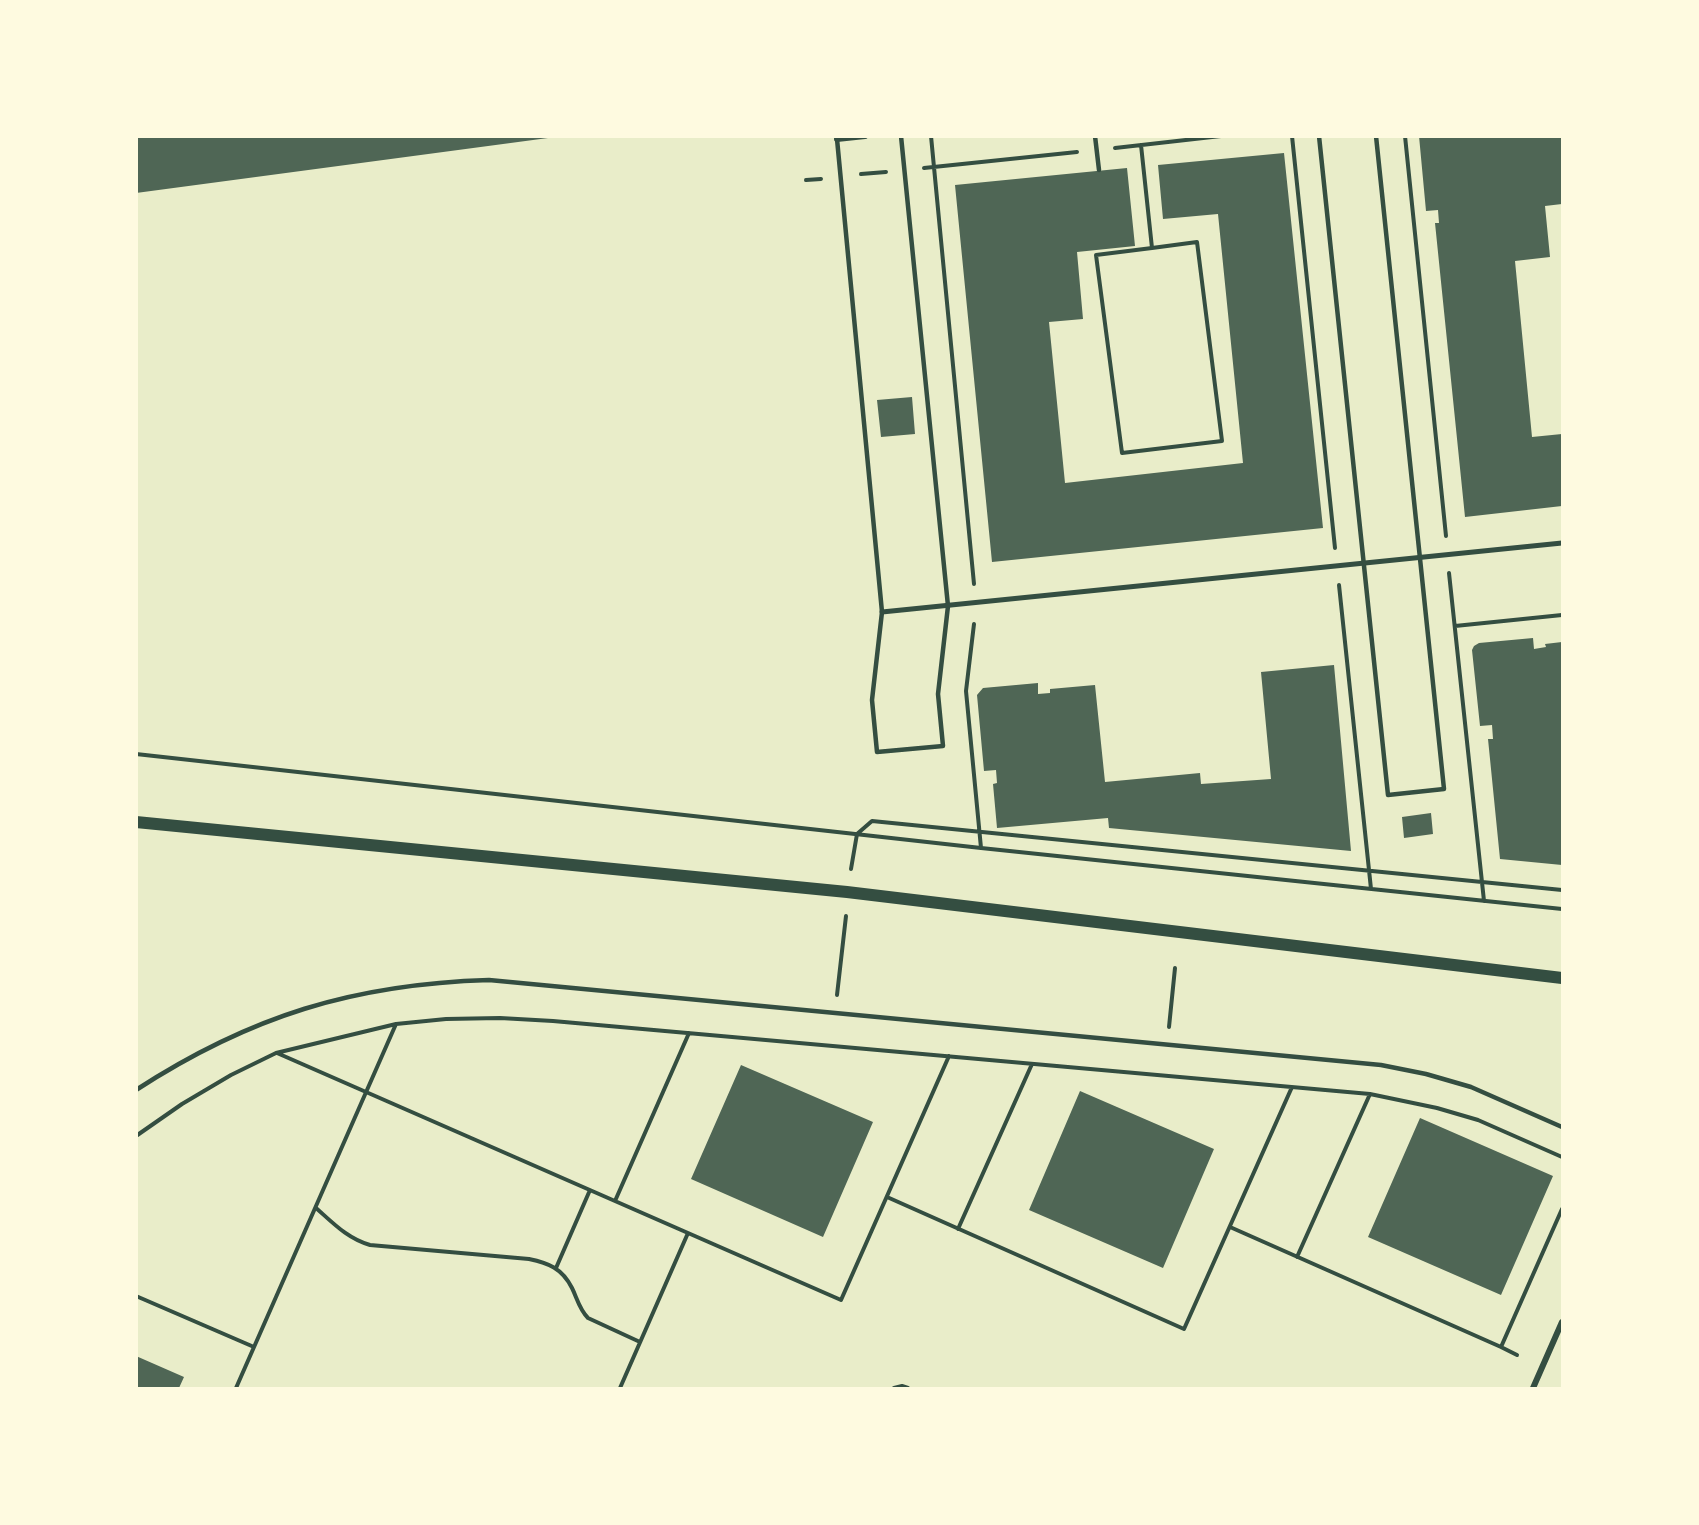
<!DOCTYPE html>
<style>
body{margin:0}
#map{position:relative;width:1699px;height:1525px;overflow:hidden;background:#e9edc9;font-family:Georgia,serif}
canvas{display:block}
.frame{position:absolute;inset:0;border:138px solid #fefae0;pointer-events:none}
</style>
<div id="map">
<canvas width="1699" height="1525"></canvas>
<div class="frame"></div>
</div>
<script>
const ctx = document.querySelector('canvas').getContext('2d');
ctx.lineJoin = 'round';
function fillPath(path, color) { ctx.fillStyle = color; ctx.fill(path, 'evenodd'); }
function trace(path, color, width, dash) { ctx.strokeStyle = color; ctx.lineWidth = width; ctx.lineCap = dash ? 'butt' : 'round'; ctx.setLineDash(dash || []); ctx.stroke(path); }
const building = new Path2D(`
 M136 136H548V138L136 193Z
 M1419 136H1562V204L1545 206 1550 257 1515 261 1532 437 1562 434V506L1465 517 1435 223H1439L1438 210 1426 211Z
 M1284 153 1323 528 992 562 955 185 1127 168 1135 246 1077 252 1083 319 1049 322 1065 483 1243 463 1218 214 1163 219 1158 165Z
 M912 397 915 434 881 437 877 400Z
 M1533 638 1534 649 1546 647 1545 644 1562 642V865L1500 859 1488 739H1493L1492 725 1480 726 1472 650 1474 646 1479 643Z
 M1334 665 1351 851 1109 828 1108 818 997 828 993 784 997 783 996 770 984 771 977 695 983 688 1038 683V694L1050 693V689L1095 685 1105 782 1200 773 1201 784 1271 779 1261 672Z
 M1431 813 1433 834 1404 838 1402 817Z
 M741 1065 873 1122 823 1237 691 1179Z
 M1080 1091 1214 1149 1163 1268 1029 1210Z
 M1420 1118 1553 1176 1501 1295 1368 1237Z
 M136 1356 184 1377 179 1388H136Z`);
const path = new Path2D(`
 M931 136 974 584
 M1292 136 1335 548
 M1405 136 1446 536
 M1141 145 1152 248 1197 242 1222 441 1122 453 1096 255 1152 248
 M1115 148 1221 136
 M924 168 1077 152
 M861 174 886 172
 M806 180 821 179
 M1449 573 1484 901
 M1339 585 1371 889
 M974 624 966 691 981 848
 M1455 626 1562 615
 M136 754 981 848 1562 909
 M851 869 857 834 872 821 1562 890
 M837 995 846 916
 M1169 1027 1175 968
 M277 1053 841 1300 949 1056
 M136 1136 182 1104 231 1075 276 1053 396 1024 446 1019 500 1018 553 1021 1370 1094 1437 1108 1478 1120 1562 1157
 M887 1197 1184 1329 1292 1087
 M615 1201 689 1033
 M316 1208C333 1223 348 1239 370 1245L529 1259C548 1263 562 1268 572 1288 577 1298 579 1309 588 1318L640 1342
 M1230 1227 1501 1347 1562 1209
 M958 1229 1032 1064
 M1297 1257 1370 1094
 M556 1268 590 1190
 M136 1296 254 1347
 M1501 1347 1517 1355
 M236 1388 396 1024
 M620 1388 688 1233
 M894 1388 902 1386 908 1388`);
const service = new Path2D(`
 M1095 136 1099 170
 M1319 136 1388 795 1444 789 1376 136
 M837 139 882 612 872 700 877 752 943 746 938 694 948 606 901 136
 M136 1090C250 1016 354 984 489 980L1381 1065 1426 1074 1471 1087 1562 1127`);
const pedestrian = new Path2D(`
 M882 612 1562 543`);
const minor = new Path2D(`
 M837 139 865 136
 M1533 1388 1562 1322`);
const secondary = new Path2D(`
 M136 822 847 892 1562 978`);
fillPath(building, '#4f6655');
trace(path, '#344e41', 4);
trace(service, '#344e41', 4.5);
trace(pedestrian, '#344e41', 5);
trace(minor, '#344e41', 6);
trace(secondary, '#344e41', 12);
</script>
